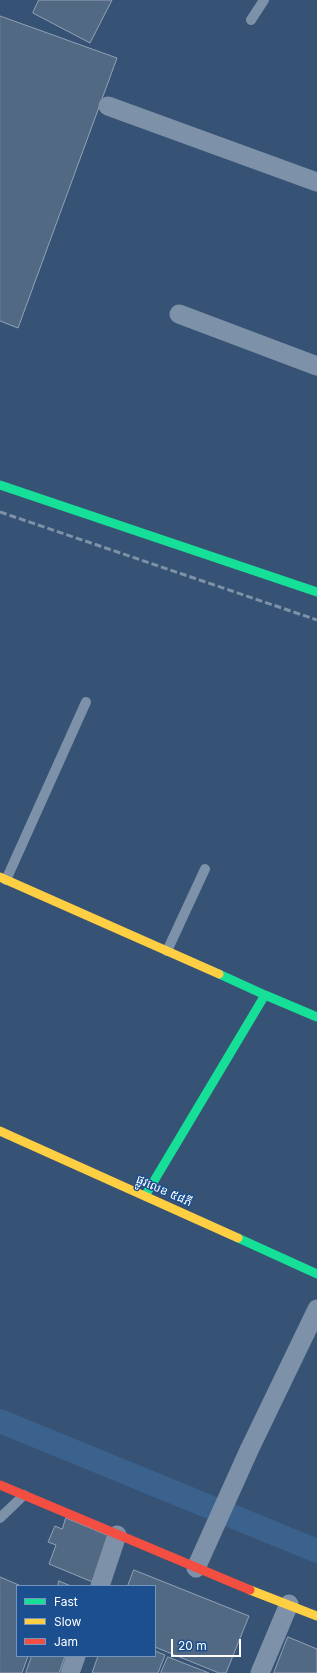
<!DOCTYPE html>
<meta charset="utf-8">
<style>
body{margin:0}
#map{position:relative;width:317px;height:1673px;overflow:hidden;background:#365274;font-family:Inter,sans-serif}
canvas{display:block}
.legend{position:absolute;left:16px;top:1585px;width:140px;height:72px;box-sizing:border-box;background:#1b4f8f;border:1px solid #7695bc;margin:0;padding:5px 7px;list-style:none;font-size:12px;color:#fff}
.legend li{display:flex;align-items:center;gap:8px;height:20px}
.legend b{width:20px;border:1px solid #7695bc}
.scale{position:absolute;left:171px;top:1639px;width:70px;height:18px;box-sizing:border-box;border:2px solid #fff;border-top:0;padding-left:5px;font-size:12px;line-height:14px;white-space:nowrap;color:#fff;-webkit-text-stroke:3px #1b4f8f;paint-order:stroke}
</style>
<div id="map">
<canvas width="317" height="1673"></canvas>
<ul class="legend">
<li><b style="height:5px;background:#16e098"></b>Fast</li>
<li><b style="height:5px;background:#ffcf43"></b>Slow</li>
<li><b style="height:5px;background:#f24e42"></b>Jam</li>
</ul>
<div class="scale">20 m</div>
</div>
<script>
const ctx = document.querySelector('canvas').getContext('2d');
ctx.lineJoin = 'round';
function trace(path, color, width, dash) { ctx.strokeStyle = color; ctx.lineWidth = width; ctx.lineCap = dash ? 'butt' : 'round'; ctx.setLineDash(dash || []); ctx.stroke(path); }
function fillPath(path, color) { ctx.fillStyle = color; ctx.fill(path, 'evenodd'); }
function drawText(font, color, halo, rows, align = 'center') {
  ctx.font = font + ' Inter,"Noto Sans Khmer",sans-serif'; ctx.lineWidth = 3; ctx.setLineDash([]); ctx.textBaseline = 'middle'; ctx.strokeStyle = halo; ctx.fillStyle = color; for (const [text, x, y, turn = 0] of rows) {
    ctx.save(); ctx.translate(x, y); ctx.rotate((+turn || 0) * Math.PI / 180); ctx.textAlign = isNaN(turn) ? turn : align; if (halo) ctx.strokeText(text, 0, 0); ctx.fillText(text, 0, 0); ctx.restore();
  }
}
const canal = new Path2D(`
 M0 1421 317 1551`);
const building = new Path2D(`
 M39 0H112L90 43 33 13Z
 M0 16 117 58 18 328 0 321Z
 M66 1518 114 1538 95 1583 49 1564 56 1545 48 1542 55 1526 62 1529Z
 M134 1570 249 1616 226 1673H219L155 1647V1586H128Z
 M0 1577 21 1586H17V1656H28L22 1673H0Z
 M59 1581 71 1586H58Z
 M288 1637 317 1649V1673H274Z
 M155 1651 165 1655 158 1673H92L98 1656H155Z
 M32 1656H65L59 1673H26Z
 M168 1657 209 1673H161Z`);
const lane = new Path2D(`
 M251 20 264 0
 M6 880 86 702
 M167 951 205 869
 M0 1518 24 1495`);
const street = new Path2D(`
 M108 106 317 182
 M179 314 317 366
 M196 1568 250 1448 317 1309
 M100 1586 117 1535
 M70 1673 76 1656
 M260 1673 289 1604`);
const fast = new Path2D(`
 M0 485 317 592
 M219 974 265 995
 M145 1196 265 995 317 1017
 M238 1238 317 1274`);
const slow = new Path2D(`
 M0 877 219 974
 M0 1131 238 1238
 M250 1590 317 1616`);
const jam = new Path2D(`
 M0 1485 250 1590`);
const rail = new Path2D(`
 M0 512 317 620`);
const streetNames = [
 ["ផ្លូវលេខ ៥៨ភី",164,1191,24]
];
trace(canal, '#3b618d', 24);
fillPath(building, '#526984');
trace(building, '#92a2b6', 1);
trace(lane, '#7d92a8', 10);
trace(street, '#7d92a8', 19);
trace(fast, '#16e098', 9);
trace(slow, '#ffcf43', 9);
trace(jam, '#f24e42', 9);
trace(rail, '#7e92a7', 3, [7, 3]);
drawText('12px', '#fff', '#1b4f8f', streetNames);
</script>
